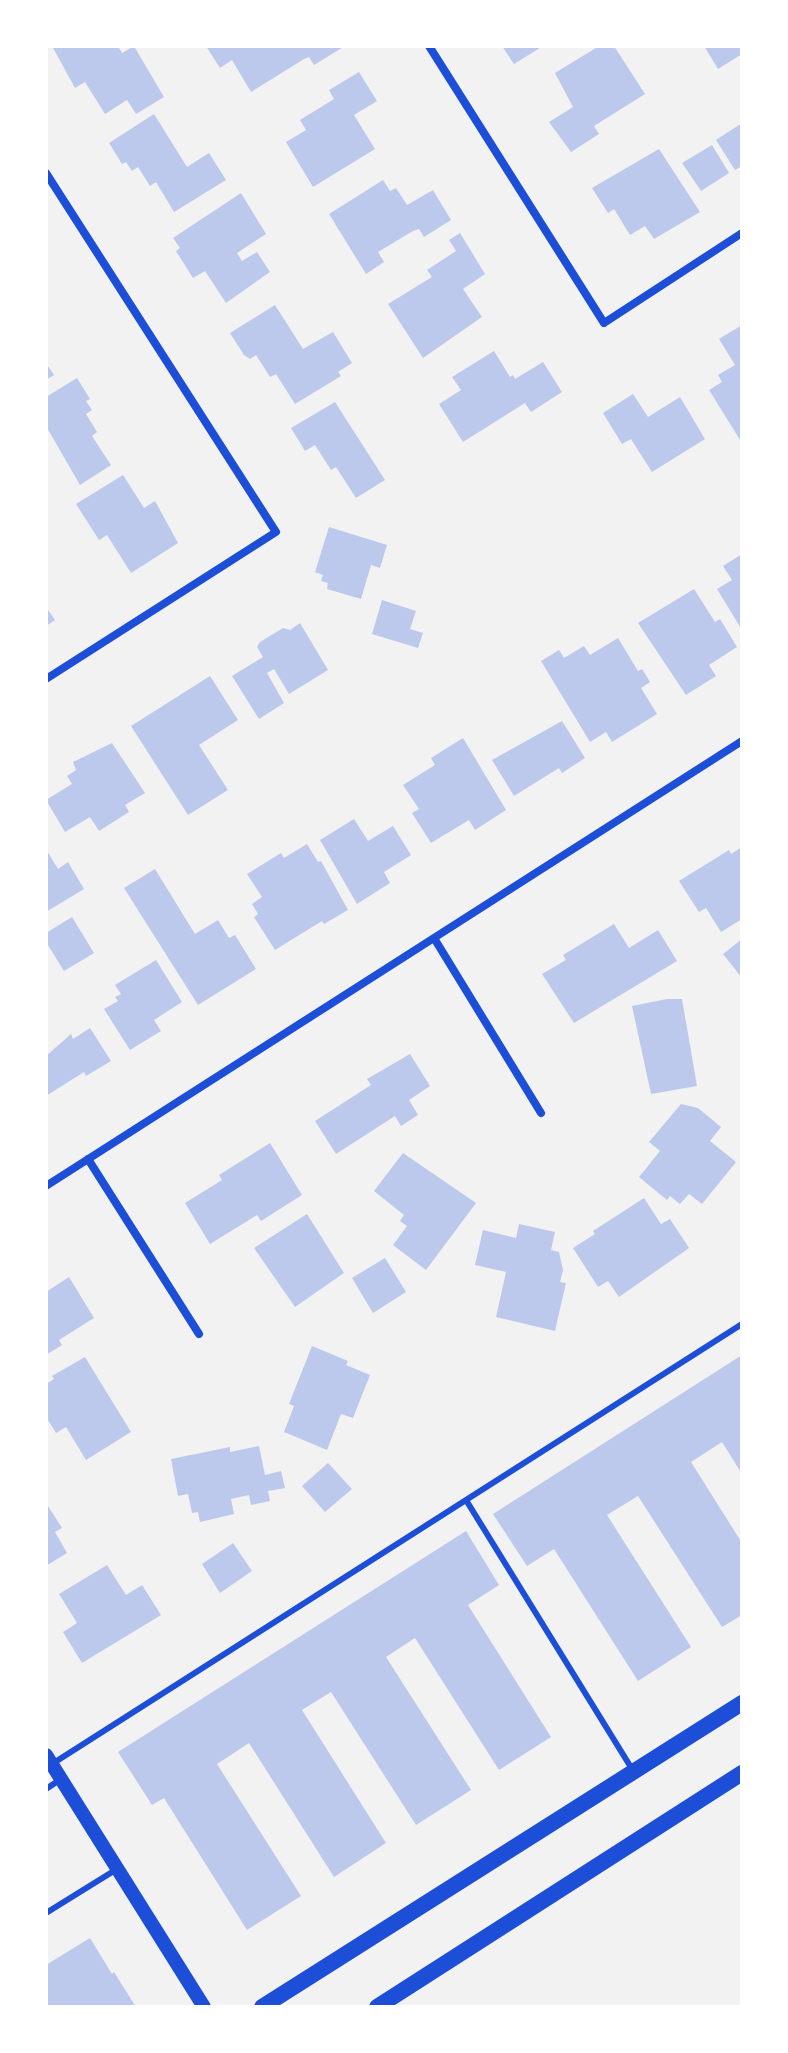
<!DOCTYPE html>
<style>
body{margin:0}
#map{position:relative;width:788px;height:2053px;overflow:hidden;background:#f2f2f2;font-family:"Asap Condensed",sans-serif}
canvas{display:block}
.frame{position:absolute;inset:0;border:48px solid #fff;pointer-events:none}
</style>
<div id="map">
<canvas width="788" height="2053"></canvas>
<div class="frame"></div>
</div>
<script>
const ctx = document.querySelector('canvas').getContext('2d');
ctx.lineJoin = 'round';
function fillPath(path, color) { ctx.fillStyle = color; ctx.fill(path, 'evenodd'); }
function trace(path, color, width, dash) { ctx.strokeStyle = color; ctx.lineWidth = width; ctx.lineCap = dash ? 'butt' : 'round'; ctx.setLineDash(dash || []); ctx.stroke(path); }
const building = new Path2D(`
 M52 46H118L122 53 134 46 164 97 136 114 127 100 105 114 85 82 75 88Z
 M206 46H345L314 65 309 57 304 59 251 92 232 60 220 68Z
 M502 46H543L514 64Z
 M599 46H614L645 94 594 126 599 134 571 152 549 122 573 107 555 73Z
 M704 46H742V54L718 69Z
 M359 72 377 101 354 115 375 149 313 187 286 142 306 130 300 120 334 99 329 90Z
 M154 114 187 167 209 153 226 180 174 212 156 182 150 186 138 167 132 171 126 162 122 164 109 143Z
 M742 123V166L735 170 716 140Z
 M712 145 729 173 701 191 682 163Z
 M659 149 700 212 654 239 645 226 630 235 614 209 608 213 592 188Z
 M383 180 390 191 396 188 407 205 433 190 451 220 424 237 419 229 413 231 378 252 384 262 366 274 329 214Z
 M241 193 266 234 237 253 242 261 257 252 270 272 226 303 205 271 193 278 176 251 180 248 173 238Z
 M460 233 485 274 463 289 482 317 423 358 388 304 432 277 427 270 456 251 449 240Z
 M275 305 303 349 333 332 352 363 338 372 341 376 295 404 276 374 270 377 256 355 250 359 244 355 230 333Z
 M742 325V443L709 390 722 382 718 375 735 365 719 339Z
 M494 351 510 377 513 375 515 379 543 362 562 392 531 412 525 403 463 442 439 404 461 390 452 377Z
 M46 363 54 375 46 380Z
 M77 378 90 399 86 401 92 410 86 414 97 432 92 436 111 465 80 485 46 426V397Z
 M633 394 648 417 680 397 705 439 652 472 631 439 622 444 603 413Z
 M335 402 385 480 356 498 336 467 331 470 315 445 305 451 291 428Z
 M123 475 144 508 155 501 178 543 131 573 107 535 99 540 76 504Z
 M329 527 387 545 380 568 371 565 361 599 327 589 328 583 321 581 323 575 315 572Z
 M742 554V630L717 589 732 580 723 566Z
 M694 589 715 622 720 619 737 647 709 665 716 676 686 695 638 623Z
 M382 600 416 611 410 629 423 633 418 648 372 634Z
 M46 607 55 620 46 626Z
 M300 623 328 670 289 694 274 669 267 673 284 703 259 719 232 676 263 657 257 647 260 642 283 628 290 630Z
 M618 638 638 671 642 669 650 682 641 688 657 714 612 742 606 732 590 742 541 661 559 650 564 658 584 646 590 655Z
 M210 676 238 720 199 745 228 790 188 815 131 726Z
 M562 721 585 758 562 773 559 768 514 796 492 760Z
 M463 738 506 810 475 830 469 820 431 843 412 813 419 809 403 785 435 765 431 758Z
 M112 743 145 793 125 805 129 812 99 831 90 817 65 832 46 800 72 784 67 776 76 770 73 762Z
 M354 819 368 841 393 826 411 855 384 872 390 883 357 904 320 840Z
 M307 844 318 862 321 861 348 910 324 924 322 921 275 950 254 917 258 914 252 904 262 897 247 874 281 853 284 858Z
 M742 847V919L721 932 706 908 699 912 679 881 729 850 731 854Z
 M46 849 58 869 68 862 84 889 46 912Z
 M155 869 195 934 218 920 229 938 235 935 256 969 198 1005 124 888Z
 M72 917 94 953 64 971 46 942V933Z
 M614 924 629 948 658 930 677 961 574 1023 542 974 566 960 563 955Z
 M742 939V978L723 954Z
 M156 960 182 1002 154 1020 161 1031 130 1050 104 1009 118 1001 115 997 121 994 115 985Z
 M667 999H682L697 1086 651 1094 632 1006Z
 M90 1028 111 1061 86 1076 84 1072 46 1096V1056L71 1034 73 1039Z
 M410 1054 430 1086 409 1100 418 1115 401 1126 395 1116 336 1154 315 1121 371 1085 367 1079Z
 M681 1104 698 1108 721 1127 710 1141 736 1162 702 1204 689 1194 680 1204 670 1196 667 1200 639 1177 660 1151 649 1142Z
 M270 1143 302 1195 261 1221 257 1215 210 1244 185 1203 222 1180 219 1175Z
 M403 1153 476 1203 426 1270 393 1245 407 1226 400 1221 404 1215 374 1191Z
 M644 1198 661 1224 670 1219 689 1248 619 1297 608 1281 598 1287 573 1248 595 1234 593 1231Z
 M307 1214 344 1273 295 1307 254 1248Z
 M519 1224 555 1232 551 1250 559 1252 563 1270 560 1282 566 1283 555 1331 496 1317 506 1272 475 1265 483 1230 516 1238Z
 M385 1258 406 1292 373 1313 352 1278Z
 M69 1277 94 1318 59 1340 62 1345 46 1355V1292Z
 M312 1346 348 1361 346 1365 370 1375 353 1418 341 1414 327 1450 284 1432 294 1406 289 1404Z
 M742 1355V1474L722 1442 691 1462 742 1543V1615L722 1627 638 1496 607 1515 691 1647 638 1681 554 1549 527 1566 493 1514Z
 M85 1357 131 1432 86 1460 66 1427 56 1433 46 1417V1384L54 1379 52 1376Z
 M259 1446 265 1475 281 1471 285 1488 268 1491 270 1501 251 1505 249 1495 231 1499 234 1514 200 1522 198 1512 192 1513 188 1494 178 1496 171 1459 230 1447V1452Z
 M328 1463 352 1489 325 1512 302 1486Z
 M46 1503 62 1528 55 1532 67 1553 46 1566Z
 M466 1531 499 1585 468 1605 551 1737 499 1770 415 1638 386 1657 471 1790 416 1825 331 1692 302 1710 386 1843 334 1877 249 1743 217 1764 301 1896 247 1930 164 1798 152 1805 118 1752Z
 M233 1543 252 1571 220 1593 202 1564Z
 M107 1565 126 1595 142 1585 161 1615 82 1663 63 1632 77 1623 59 1594Z
 M90 1938 112 1974 114 1972 136 2007H46V1965Z`);
const service = new Path2D(`
 M466 1500 632 1769
 M52 1764 742 1324
 M46 1789 61 1779
 M46 1913 117 1869`);
const minor = new Path2D(`
 M429 46 604 323 742 233
 M46 173 276 532 46 679
 M434 938 541 1113
 M88 1159 199 1334
 M46 1186 742 741`);
const tertiary = new Path2D(`
 M46 1755 204 2007`);
const secondary = new Path2D(`
 M262 2007 742 1703
 M377 2007 742 1773`);
fillPath(building, '#bdc9ec');
trace(service, '#1d4ed8', 6);
trace(minor, '#1d4ed8', 8);
trace(tertiary, '#1d4ed8', 14);
trace(secondary, '#1d4ed8', 16);
</script>
